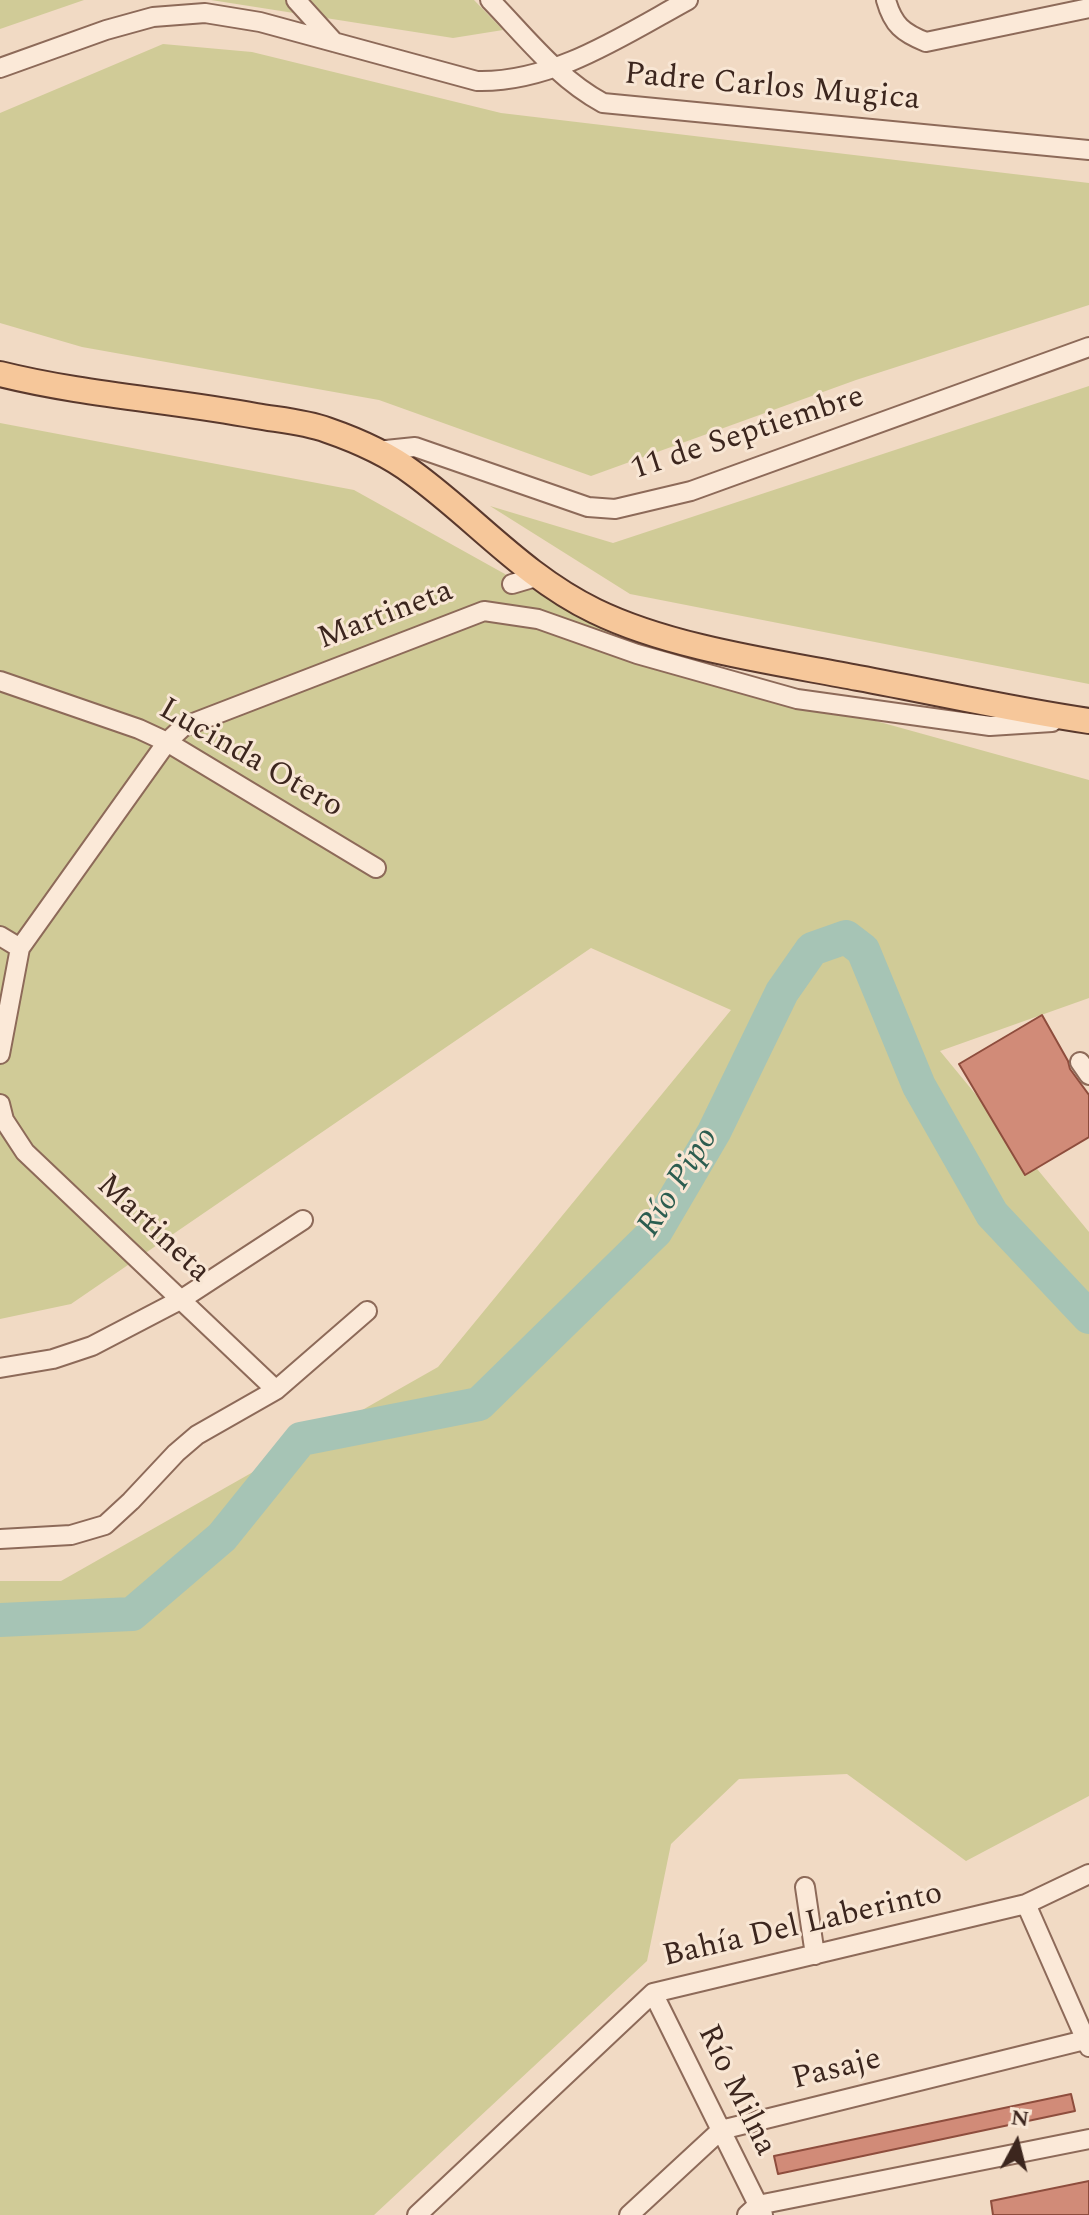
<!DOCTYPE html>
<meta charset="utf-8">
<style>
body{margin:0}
#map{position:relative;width:1089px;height:2215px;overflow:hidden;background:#f1dac4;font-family:Spectral,serif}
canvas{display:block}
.north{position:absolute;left:977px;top:2103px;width:80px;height:80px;-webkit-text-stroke:6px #f8e6d4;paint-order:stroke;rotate:7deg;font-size:22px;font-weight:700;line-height:32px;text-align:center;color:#3c261e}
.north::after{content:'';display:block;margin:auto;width:28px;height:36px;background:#3c261e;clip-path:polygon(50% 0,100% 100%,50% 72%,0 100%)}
</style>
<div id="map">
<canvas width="1089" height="2215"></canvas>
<div class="north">N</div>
</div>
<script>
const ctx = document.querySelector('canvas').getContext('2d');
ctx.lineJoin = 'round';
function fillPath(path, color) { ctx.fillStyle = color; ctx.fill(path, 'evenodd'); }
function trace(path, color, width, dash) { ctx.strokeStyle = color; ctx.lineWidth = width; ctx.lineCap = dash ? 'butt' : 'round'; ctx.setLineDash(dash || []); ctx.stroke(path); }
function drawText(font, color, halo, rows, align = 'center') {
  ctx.font = font + ' Spectral,serif'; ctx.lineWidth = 6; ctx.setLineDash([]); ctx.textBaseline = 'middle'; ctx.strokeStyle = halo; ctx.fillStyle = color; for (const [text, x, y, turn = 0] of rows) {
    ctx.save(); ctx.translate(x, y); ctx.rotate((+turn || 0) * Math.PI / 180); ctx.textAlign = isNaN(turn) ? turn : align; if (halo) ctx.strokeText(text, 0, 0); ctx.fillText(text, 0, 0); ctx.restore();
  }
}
const green = new Path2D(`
 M0 0H84L0 29Z
 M211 0H474L503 30 453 38Z
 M163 44 252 52 501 113 1089 183V305L856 380 591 476 379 400 82 347 0 323V113Z
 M1089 386V684L630 594 490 506 613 543Z
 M0 423 354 490 663 662 1089 780V998L940 1051 1089 1232V1796L966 1861 847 1774 739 1779 671 1844 647 1961 374 2215H0V1581H61L438 1367 731 1010 591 948 71 1304 0 1319Z`);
const river = new Path2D(`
 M0 1620 132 1614 222 1537 301 1439 479 1404 656 1231 714 1132 782 992 812 949 846 937 863 950 919 1086 992 1214 1089 1317`);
const building = new Path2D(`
 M1042 1015 1068 1061 1070 1069 1089 1095V1137L1025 1175 959 1064Z
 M1071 2094 1075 2111 778 2174 774 2156Z
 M1089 2181V2215H993L991 2201Z`);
const minor = new Path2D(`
 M296 0 334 42
 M490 0C525 36 558 79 603 103L1089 150
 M886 0C893 25 903 33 926 42L1089 8
 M0 68 106 30 153 17 205 13 260 22 477 81C553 83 624 35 688 0
 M376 451 415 447 588 507 615 509 691 491 1089 347
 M512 584 539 576
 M0 681 139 729 167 742 376 868
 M0 936 20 948
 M0 1054 20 948 167 742 183 727 484 611 538 619 637 654 797 699 990 726 1052 722
 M1080 1062 1089 1075
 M0 1104 4 1120 25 1152 276 1390
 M0 1368 53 1359 92 1346 182 1299 303 1220
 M0 1539 71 1535 105 1525 131 1501 176 1453 197 1435 276 1390 367 1311
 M805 1887 815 1955
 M1026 1904 1089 2047
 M653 1993 763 2215
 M417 2215 653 1993 1026 1904 1089 1874
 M629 2215 721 2130 1089 2039
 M747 2215 758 2205 1089 2139`);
const major = new Path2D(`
 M0 374C84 395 171 400 256 416 279 420 305 422 327 430 356 440 388 454 413 473 475 518 523 576 595 611 671 648 775 662 858 678 935 692 1012 710 1089 721`);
const streetNames = [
 ["Padre Carlos Mugica",772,89,5],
 ["11 de Septiembre",748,435,-18],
 ["Martineta",386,617,-21],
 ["Lucinda Otero",250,760,30],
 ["Martineta",152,1230,43],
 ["Bahía Del Laberinto",803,1927,-13],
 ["Pasaje",837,2071,-14],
 ["Río Milna",735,2091,64]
];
const waterNames = [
 ["Río Pipo",680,1183,-58]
];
fillPath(green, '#d0cb97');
trace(river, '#a6c4b5', 34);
fillPath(building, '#d18b78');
trace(building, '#8e4d3d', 2);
trace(minor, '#8d6a59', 22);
trace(major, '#5a392d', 28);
trace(minor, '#fbe9d8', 18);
trace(major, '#f6c79a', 24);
drawText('32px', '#3c261e', '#f8e6d4', streetNames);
drawText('italic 34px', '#2c5d50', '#f8e6d4', waterNames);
</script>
